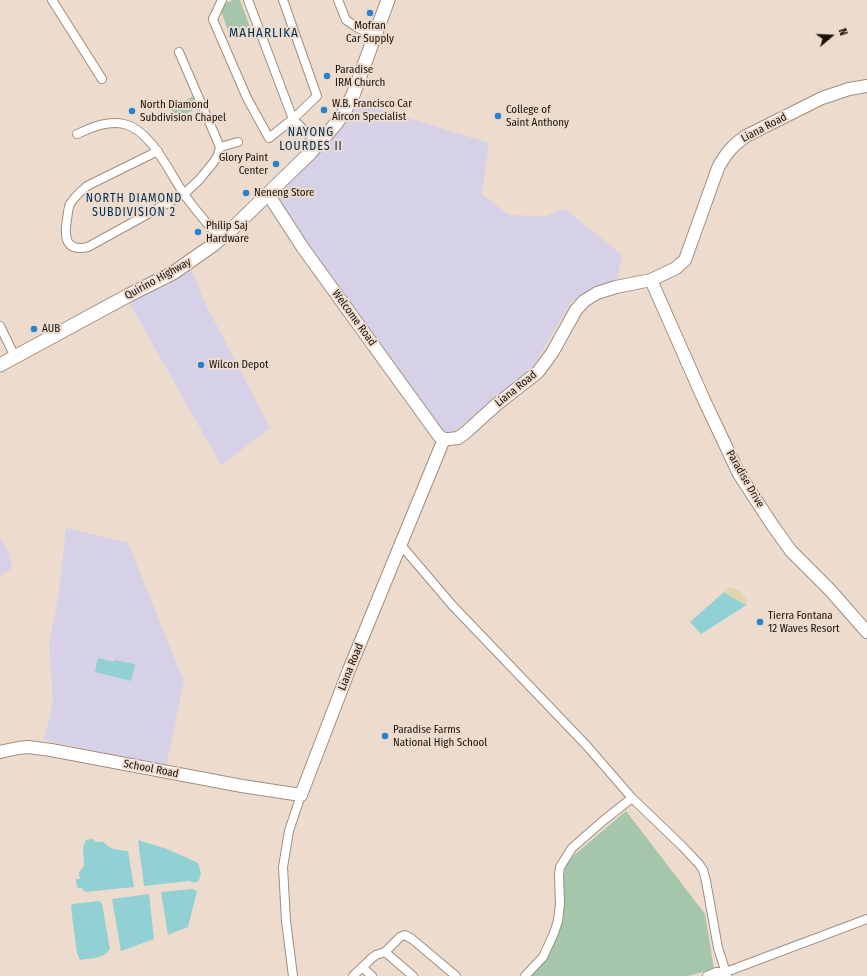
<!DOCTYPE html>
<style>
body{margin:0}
#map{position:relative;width:867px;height:976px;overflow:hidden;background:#eddbcd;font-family:"Fira Sans Condensed",sans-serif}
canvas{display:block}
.north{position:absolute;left:811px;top:16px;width:40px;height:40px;-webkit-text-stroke:3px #eddbcd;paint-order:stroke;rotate:71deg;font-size:11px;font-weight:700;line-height:16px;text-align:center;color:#18120d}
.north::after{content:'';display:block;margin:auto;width:14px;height:18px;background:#18120d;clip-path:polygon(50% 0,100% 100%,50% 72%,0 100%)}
</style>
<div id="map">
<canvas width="867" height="976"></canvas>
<div class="north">N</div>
</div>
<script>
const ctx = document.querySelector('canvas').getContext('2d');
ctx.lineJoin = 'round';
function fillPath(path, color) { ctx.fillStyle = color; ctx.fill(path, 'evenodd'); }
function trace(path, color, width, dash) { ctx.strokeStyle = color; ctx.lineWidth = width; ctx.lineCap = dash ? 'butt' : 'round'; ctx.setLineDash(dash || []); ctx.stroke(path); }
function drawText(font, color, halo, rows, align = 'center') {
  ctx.font = font + ' "Fira Sans Condensed",sans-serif'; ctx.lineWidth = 4; ctx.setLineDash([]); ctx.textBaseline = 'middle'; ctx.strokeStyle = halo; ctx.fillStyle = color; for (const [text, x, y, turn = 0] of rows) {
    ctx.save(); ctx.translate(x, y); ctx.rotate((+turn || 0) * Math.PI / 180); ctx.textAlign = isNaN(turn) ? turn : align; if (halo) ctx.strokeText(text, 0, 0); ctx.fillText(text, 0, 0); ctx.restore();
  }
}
const commercial = new Path2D(`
 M351 100 489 143 482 194 509 215 545 216 565 209 622 255 617 281 572 301 533 367 448 437 275 199Z
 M191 268 203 299 270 428 221 465 129 302Z
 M66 528 128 543 184 682 166 766 44 740 53 701 49 643 59 593Z
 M0 538 8 551 12 568 0 576Z`);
const green = new Path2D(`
 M234 0H240L250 27 229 34 219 5Z
 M198 94 202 106 179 117 169 108Z
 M626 811 705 914 714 969 688 976H530L558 931 562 888 566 862Z`);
const sand = new Path2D(`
 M730 587 741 592 747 600 746 605 739 606 724 592Z`);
const water = new Path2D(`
 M724 592 731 597 746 605 742 608 701 634 690 622Z
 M98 658 114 662 115 660 134 664 135 666 131 681 95 672Z
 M92 839 94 840 95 842C107 841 103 844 111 848 115 850 123 850 128 851L134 887 85 892 82 888H78L76 883V879H80L79 872 84 866 83 847 86 840Z
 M138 840 167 849 198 863 201 873 199 880 195 883 189 881 144 886Z
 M192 889 197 891 188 927 168 935 161 892Z
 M149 894 154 939 121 951 112 899Z
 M99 901 102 904 110 949C104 959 91 958 80 960L77 953 71 908 72 904Z`);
const street = new Path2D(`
 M52 0 102 79
 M222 0 213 19 214 22 247 98 269 138 293 119 317 96 283 0
 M248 0 293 119 318 144
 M338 0 346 20 358 28 375 35
 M77 134C91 128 107 120 124 124 151 130 169 172 184 194 195 210 208 224 220 239
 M220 147 238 142
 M158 151 87 186C81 191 75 196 70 204 68 208 68 214 67 219 64 237 65 252 88 247L184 194 199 180 213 163 218 155 220 147 179 52
 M0 326 15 357
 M401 545 452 605 587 746 632 798 682 846 699 864 703 870 706 881 718 948 727 976
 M385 952 413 976
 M362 967 372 976
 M293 976 286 921 283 867 289 831 301 795
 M353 976 372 958 376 955 385 952 400 937 405 935 412 939 456 976
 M525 976 543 957 554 933 558 921 560 904 559 875 560 867 572 848 604 820 632 798
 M707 976 716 972H726L867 919`);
const secondary = new Path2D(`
 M268 194 303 248 439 436 444 439
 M651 280 704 400 739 474 773 526 791 551 830 590 867 632
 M444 439H449L458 438 465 433 496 405 538 372 552 353 576 310 584 301 597 293 616 287 651 280 676 268 685 260 718 168C726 153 732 146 746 136L822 98 849 89 867 86
 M0 752 18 748 28 747 51 750 242 786 301 795 349 670 444 439`);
const primary = new Path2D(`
 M0 365 129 295 173 273 213 245 233 228 310 153 334 126 343 114 353 95 388 0`);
const markers = [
 [370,13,4,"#2782cf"],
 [327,76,4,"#2782cf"],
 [324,110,4,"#2782cf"],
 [132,111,4,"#2782cf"],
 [498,116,4,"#2782cf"],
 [276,164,4,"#2782cf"],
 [246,193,4,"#2782cf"],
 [198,232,4,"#2782cf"],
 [34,329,4,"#2782cf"],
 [201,365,4,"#2782cf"],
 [760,622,4,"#2782cf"],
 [385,736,4,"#2782cf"]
];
const poiNames = [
 ["Mofran",370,26,"center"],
 ["Car Supply",370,39,"center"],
 ["Paradise",335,70],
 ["IRM Church",335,83],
 ["W.B. Francisco Car",332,104],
 ["Aircon Specialist",332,117],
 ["North Diamond",140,105],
 ["Subdivision Chapel",140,118],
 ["College of",506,110],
 ["Saint Anthony",506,123],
 ["Glory Paint",268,158,"right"],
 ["Center",268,171,"right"],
 ["Neneng Store",254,193],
 ["Philip Saj",206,226],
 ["Hardware",206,239],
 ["AUB",42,329],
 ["Wilcon Depot",209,365],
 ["Tierra Fontana",768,616],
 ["12 Waves Resort",768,629],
 ["Paradise Farms",393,730],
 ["National High School",393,743]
];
const streetNames = [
 ["Liana Road",764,128,-28],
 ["Quirino Highway",158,279,-29],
 ["Welcome Road",354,318,54],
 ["Liana Road",516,389,-39],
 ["Paradise Drive",745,479,60],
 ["Liana Road",351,667,-68],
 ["School Road",151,769,11]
];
const neighbourhoodNames = [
 ["NAYONG",311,133],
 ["LOURDES II",311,147],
 ["NORTH DIAMOND",134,199],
 ["SUBDIVISION 2",134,213]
];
const quarterNames = [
 ["MAHARLIKA",264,33]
];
fillPath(commercial, '#d7d1e7');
fillPath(green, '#a5c6ab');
fillPath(sand, '#dfd5b0');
fillPath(water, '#92d1d3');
trace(street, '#9f8f82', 10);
trace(secondary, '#9f8f82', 14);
trace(primary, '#9f8f82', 15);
trace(street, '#fff', 8);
trace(secondary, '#fff', 12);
trace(primary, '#fff', 13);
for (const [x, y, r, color] of markers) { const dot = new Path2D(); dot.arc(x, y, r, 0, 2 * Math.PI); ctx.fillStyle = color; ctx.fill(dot); trace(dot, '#eddbcd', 1.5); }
drawText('11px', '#18120d', '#eddbcd', poiNames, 'left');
drawText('11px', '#18120d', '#eddbcd', streetNames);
ctx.letterSpacing = '1px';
drawText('12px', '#012e52', '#eddbcd', neighbourhoodNames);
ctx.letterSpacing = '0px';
ctx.letterSpacing = '1px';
drawText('13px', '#012e52', '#eddbcd', quarterNames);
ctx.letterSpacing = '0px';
</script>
